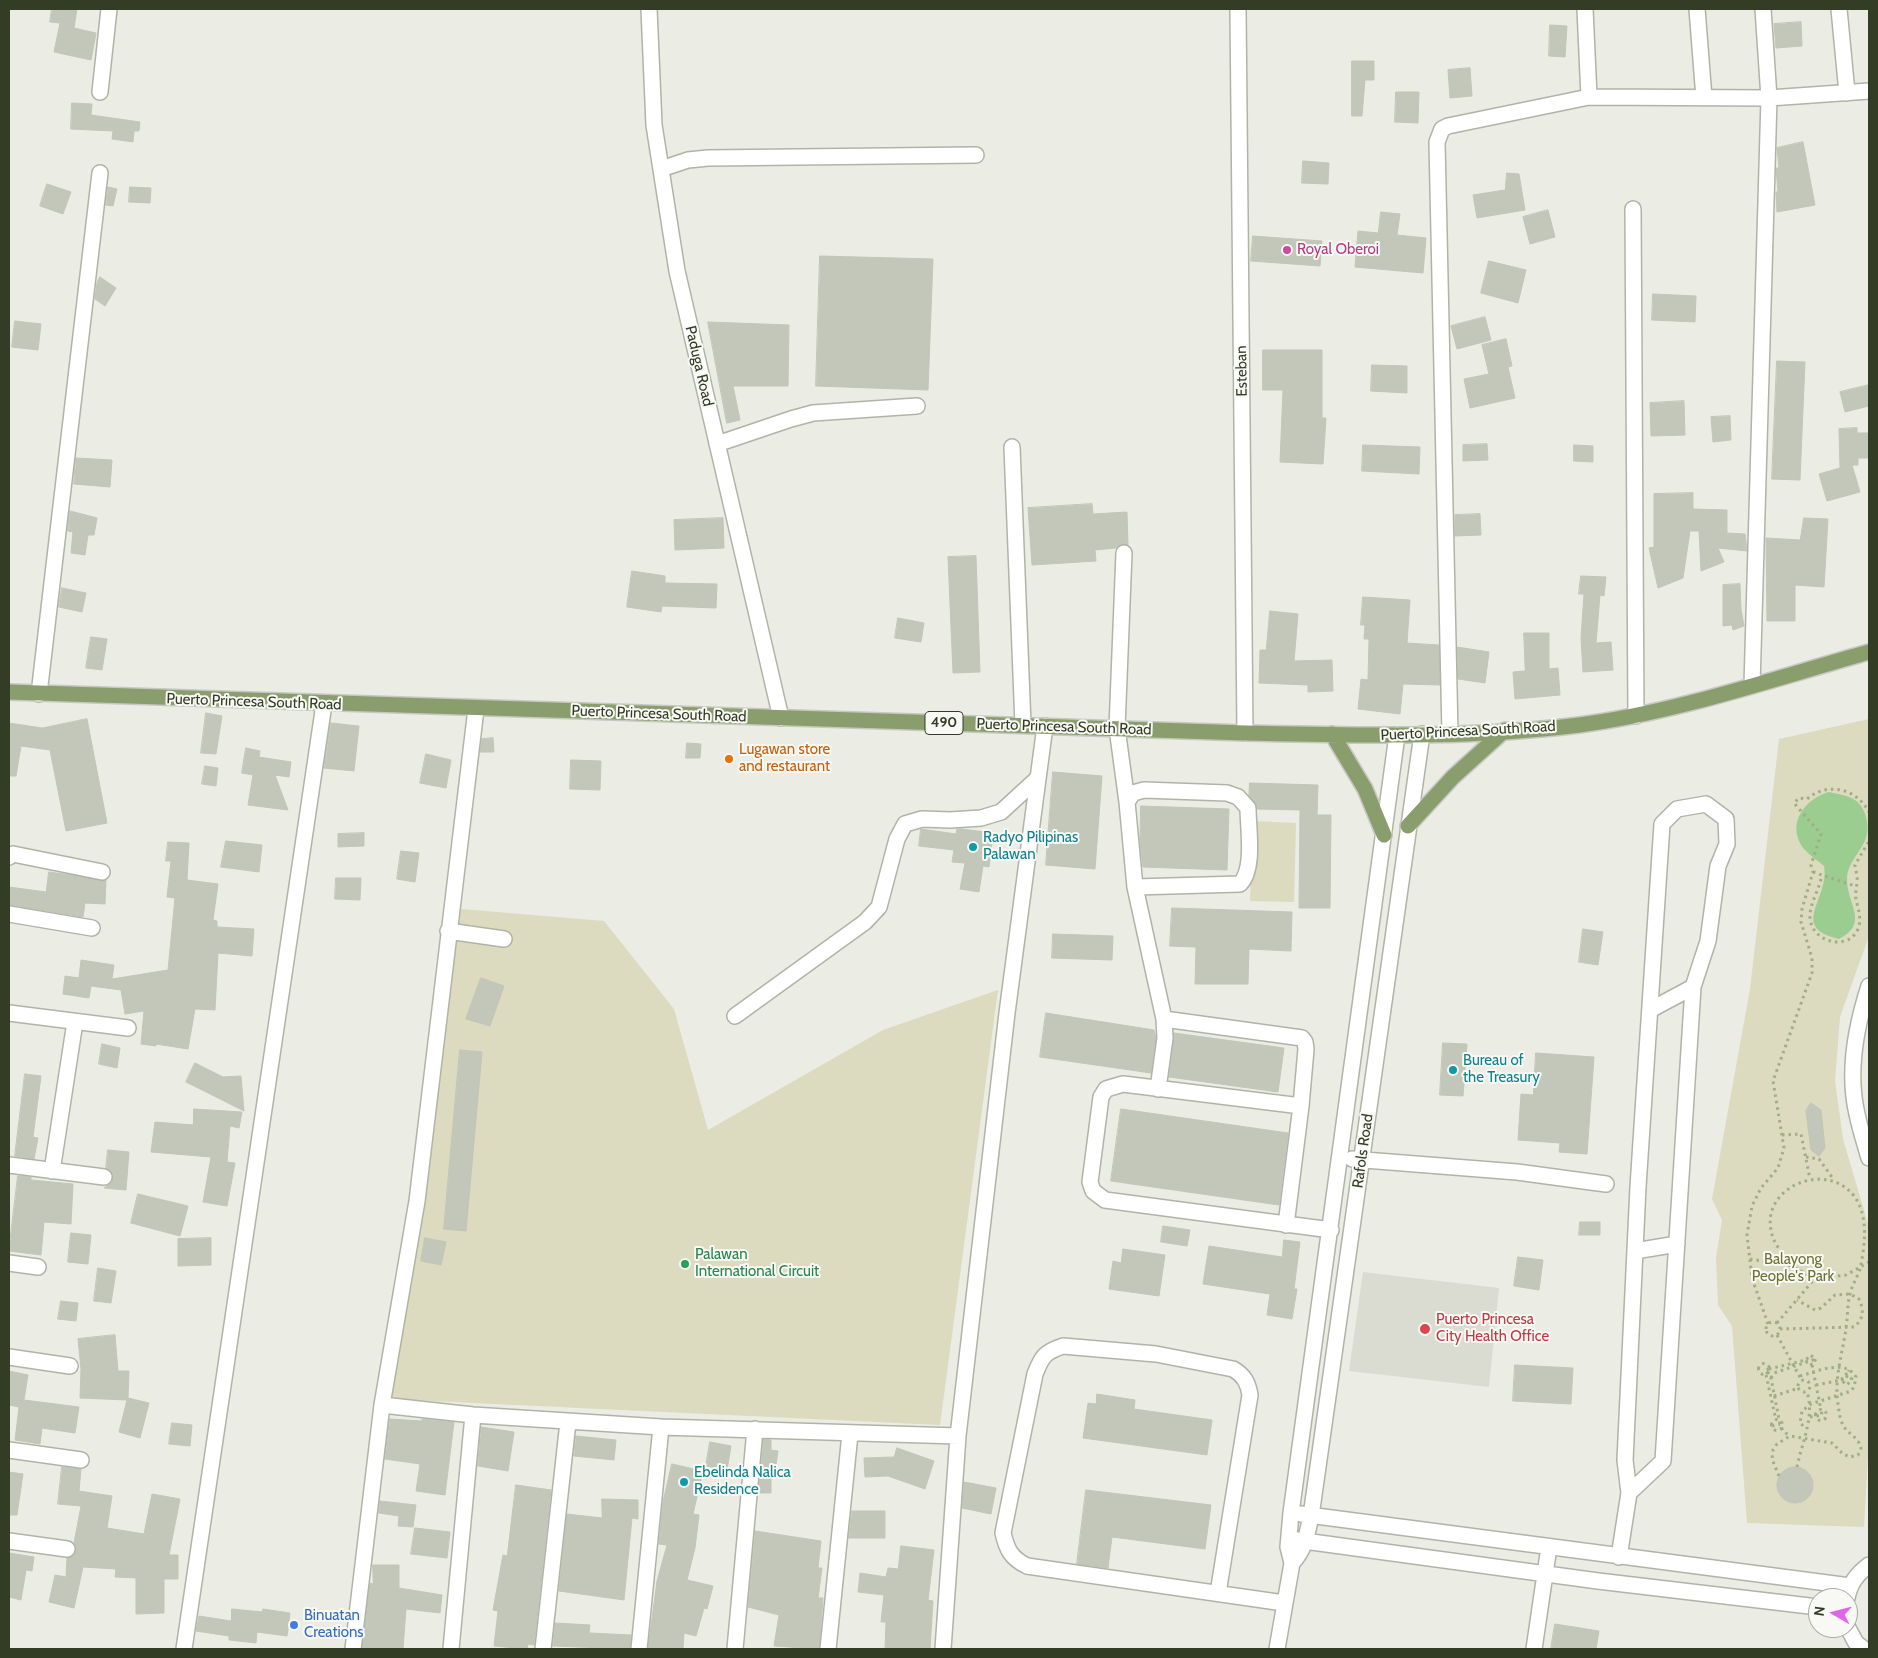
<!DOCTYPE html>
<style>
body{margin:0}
#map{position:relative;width:1878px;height:1658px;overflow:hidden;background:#ebece4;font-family:Cabin,sans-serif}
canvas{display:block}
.frame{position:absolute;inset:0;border:10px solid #333d25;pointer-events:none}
.north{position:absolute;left:1808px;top:1588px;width:50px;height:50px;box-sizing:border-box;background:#f8f9f5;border:1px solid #a9aea2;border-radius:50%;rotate:278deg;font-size:14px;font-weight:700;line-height:20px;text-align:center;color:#333d25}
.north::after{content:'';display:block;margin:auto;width:18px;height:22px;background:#de67e7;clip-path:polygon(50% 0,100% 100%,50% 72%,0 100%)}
</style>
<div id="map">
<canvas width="1878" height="1658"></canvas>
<div class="frame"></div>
<div class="north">N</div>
</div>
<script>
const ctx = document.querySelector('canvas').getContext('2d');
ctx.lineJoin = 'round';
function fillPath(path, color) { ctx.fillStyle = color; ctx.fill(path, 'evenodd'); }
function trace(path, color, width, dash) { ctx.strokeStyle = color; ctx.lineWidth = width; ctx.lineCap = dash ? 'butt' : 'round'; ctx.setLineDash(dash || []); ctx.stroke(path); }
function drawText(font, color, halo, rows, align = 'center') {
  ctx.font = font + ' Cabin,sans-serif'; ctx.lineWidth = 4; ctx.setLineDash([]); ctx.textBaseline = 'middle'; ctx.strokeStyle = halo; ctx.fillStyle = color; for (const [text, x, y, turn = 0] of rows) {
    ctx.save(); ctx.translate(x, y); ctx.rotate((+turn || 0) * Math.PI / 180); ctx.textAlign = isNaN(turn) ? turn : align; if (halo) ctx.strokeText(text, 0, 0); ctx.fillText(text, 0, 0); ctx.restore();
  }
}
const built = new Path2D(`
 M1363 1272 1499 1288 1489 1387 1349 1371Z`);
const green = new Path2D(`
 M1869 719V936L1840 1017 1835 1081 1843 1139 1869 1227V1438L1864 1527 1747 1523 1732 1326 1718 1305 1716 1258 1722 1220 1712 1199 1750 989 1779 739Z
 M1253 821 1296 823 1294 902 1250 901Z
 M461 909 604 921 674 1009 708 1130 883 1030 998 990 940 1425 389 1399Z`);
const water = new Path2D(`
 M1829 792C1837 794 1848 795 1855 800 1866 807 1870 826 1866 838 1861 852 1847 863 1847 879 1847 905 1870 923 1839 939 1788 927 1830 899 1824 866 1816 859 1807 854 1801 845 1787 821 1807 798 1829 792Z`);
const building = new Path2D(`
 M52 9H77L74 28 96 33 91 60 54 52 60 23 50 22Z
 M1801 22 1802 46 1776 48 1774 24Z
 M1550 25 1567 26 1565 57 1549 56Z
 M1352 61H1374V80H1365L1362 116H1352Z
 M1470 68 1472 96 1450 98 1448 70Z
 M1396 92H1419L1418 123 1395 122Z
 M72 103 92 104 91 115 140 122 139 131H134L133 142 112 139 113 131 71 129Z
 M1803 142 1815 205 1777 212 1776 192H1778L1776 168H1779L1777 148Z
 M1303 161 1329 163 1328 184 1302 183Z
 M1507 173 1519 174 1525 210 1477 218 1473 195 1505 190Z
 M47 184 71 192 63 214 40 206Z
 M108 187 117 189 113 206 106 205Z
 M130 187 151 188 150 203 129 202Z
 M1548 210 1555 237 1530 244 1523 217Z
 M1381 212 1400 214 1397 235 1426 238 1423 273 1355 267 1358 231 1378 233Z
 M1253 236 1322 241 1320 266 1251 261Z
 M820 256 933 259 928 390 816 386Z
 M1489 261 1526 270 1518 303 1481 293Z
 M100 277 116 288 105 306 95 299 97 283Z
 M1653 294 1696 296 1695 322 1652 320Z
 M1485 317 1491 340 1457 349 1451 326Z
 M15 321 41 324 38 350 12 347Z
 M708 322 789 325 788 386H733L740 420 727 423Z
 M1506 339 1512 366 1508 367 1515 398 1470 408 1464 379 1489 374 1482 345Z
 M1263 350H1322V418H1326L1323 464 1280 462 1283 390H1263Z
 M1777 361 1805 362 1800 480 1772 479Z
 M1372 365 1407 366V393L1371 391Z
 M1869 385V406L1845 412 1840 392Z
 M1684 401 1685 435 1651 436 1650 403Z
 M1730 416 1731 440 1713 442 1711 417Z
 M1857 428V433H1869V458H1858V465H1852L1860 492 1827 501 1819 474 1840 468 1839 429Z
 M1487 444 1488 460 1463 461V445Z
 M1363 445 1420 447 1419 474 1362 471Z
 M1574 445 1593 446V462L1574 461Z
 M76 458 112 460 110 487 74 484Z
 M1693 493V509L1727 510V533L1745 534 1747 551 1718 548 1724 562 1701 571 1699 531H1690L1683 578 1658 588 1649 548 1654 547V494Z
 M1092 504 1093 514 1127 512 1128 545H1120L1116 548 1095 550 1096 561 1032 565 1028 508Z
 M70 511 97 518 94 535H88L85 555 71 553 73 532 68 531Z
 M1480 514 1481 535 1455 536V515Z
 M723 518 724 548 675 550 674 520Z
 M1804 518 1828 519 1824 587 1795 585V621H1767L1766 538 1800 540Z
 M976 556 980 672 953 673 948 557Z
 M632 571 665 576V583L717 584 716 608 662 606 661 612 627 607Z
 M1581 576 1606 577 1604 596 1600 595 1596 643 1611 642 1613 670 1583 672 1581 638 1584 594H1579Z
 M1740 584 1741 609 1744 626 1733 630 1732 625 1723 626V585Z
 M62 588 86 593 82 612 59 607Z
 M1363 597 1410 600 1407 643 1439 645 1440 685 1403 684 1400 714 1358 709 1361 679 1368 680 1369 639H1364L1365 625H1361Z
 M1270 611 1298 614 1294 661 1332 660 1333 691 1308 692V685L1259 683 1260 650H1266Z
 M898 618 924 623 921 642 895 638Z
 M1524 633H1549V669L1558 668 1560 695 1515 699 1513 672 1525 671Z
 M91 637 107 639 102 670 86 668Z
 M1457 647 1489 652 1485 683 1458 679Z
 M206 713 222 716 216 754 201 753Z
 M87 719 107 823 66 831 50 750 21 746 16 776H9V723L42 728Z
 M331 723 359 726 354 771 324 768Z
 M493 738 494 752H480L482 739Z
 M687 743 701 744 700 758H686Z
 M246 748 260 751 259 757 291 762 289 777 275 775 288 810 248 805 253 775 242 773Z
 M426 754 451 760 446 788 420 783Z
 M571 760 601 761 600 790 570 789Z
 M205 766 218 768 216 786 202 784Z
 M1053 772 1102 776 1095 869 1046 865Z
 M1250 783 1318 785 1317 815H1331L1330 908H1299L1300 810 1257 809 1249 796Z
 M1141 806 1229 809 1227 870 1143 867 1140 842Z
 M921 829 956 834 957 829H962L993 833 989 867 983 866 979 892 960 889 965 863 952 862 954 850 919 846Z
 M364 833V846L338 847V834Z
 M226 841 262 845 259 872 221 867Z
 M168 842 189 843 187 880 218 884 213 920 217 921V927L254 929 252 956 218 953 215 1010 195 1009 188 1049 156 1044V1046L141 1044 144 1011 125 1014 121 990 91 986 89 998 63 994 65 976 79 978 81 960 114 965 112 979 168 970 175 898 167 897 171 861H166Z
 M401 851 419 853 415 882 397 879Z
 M49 872 106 880 105 904 85 903 83 917 9 905V887L46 892Z
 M336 878H361L360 900 335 899Z
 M1172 908 1292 912 1291 951 1249 949 1248 984H1195L1196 947 1170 946Z
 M1583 929 1603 932 1598 965 1579 962Z
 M1053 934 1113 936 1112 960 1052 958Z
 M481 978 504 986 490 1026 466 1019Z
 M1046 1013 1154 1030 1156 1038 1151 1073 1040 1057Z
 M1174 1033 1284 1048 1278 1092 1169 1077Z
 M1443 1043 1467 1044 1463 1096 1440 1095Z
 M102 1044 120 1048 117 1068 99 1064Z
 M460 1050 482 1052 466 1231 444 1229Z
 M1536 1053 1594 1057 1587 1154 1559 1152 1560 1143 1518 1140 1521 1094 1533 1095Z
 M195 1063 223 1077 241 1076 244 1111 186 1082Z
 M25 1074 41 1076 33 1137 38 1138 34 1159 15 1156Z
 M1811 1103 1821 1110 1825 1148 1819 1156 1811 1150 1806 1111Z
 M194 1109 242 1112 239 1128 230 1126 227 1162 235 1163 227 1206 203 1202 211 1157 151 1152 155 1122 193 1125Z
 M1121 1109 1288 1133 1279 1205 1111 1181Z
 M108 1150 129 1152 126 1190 104 1188 111 1183 113 1178 112 1173 106 1168Z
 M18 1176 31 1177V1180L73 1184 71 1224 44 1222 41 1255 9 1251Z
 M138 1194 188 1206 180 1236 131 1223Z
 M1580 1222H1600V1235H1579Z
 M1163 1226 1190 1230 1187 1246 1161 1242Z
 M71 1233 91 1235 88 1264 68 1262Z
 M211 1238V1265L178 1266V1239Z
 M425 1238 446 1242 441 1265 421 1261Z
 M1284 1240 1300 1242 1294 1289H1297L1292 1319 1267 1315 1270 1294 1203 1284 1209 1246 1282 1257Z
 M1123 1249 1165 1255 1159 1296 1109 1289 1113 1261 1121 1263Z
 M1518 1257 1543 1260 1539 1290 1514 1286Z
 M98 1268 116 1271 111 1303 94 1301Z
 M61 1301 78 1303 76 1321 58 1319Z
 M115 1335 118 1371H129L128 1398 149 1403 140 1438 119 1432 127 1400 80 1398 81 1369 78 1339Z
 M1515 1365 1573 1368 1571 1404 1513 1401Z
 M9 1371 28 1375 24 1400 79 1407 75 1433 42 1428 40 1444 15 1440 19 1407 9 1405Z
 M1097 1394 1135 1400 1134 1409 1212 1420 1207 1455 1083 1438 1088 1403 1096 1404Z
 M390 1419 422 1421V1419L454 1422 445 1495 416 1491 420 1464 385 1459Z
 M172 1423 192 1425 190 1446 169 1444Z
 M481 1427 514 1432 508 1471 478 1466Z
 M576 1436 616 1440 614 1460 574 1456Z
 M763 1439 771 1440V1450L778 1451 775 1472 771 1471V1493H759Z
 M710 1442 731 1446 727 1470 706 1466Z
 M897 1448 934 1461 925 1489 888 1476 865 1477 864 1458 894 1457Z
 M672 1464 703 1471 693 1514 699 1515 695 1548 687 1580 713 1586 707 1609 704 1608 696 1636 684 1633 683 1649H648L657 1581 667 1545 659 1544 663 1502Z
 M1777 1485a18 18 0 1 1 36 0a18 18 0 1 1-36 0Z
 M62 1467 81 1469 79 1491 112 1496 107 1528 144 1534 152 1494 180 1499 169 1555H178V1579H164V1613L136 1614V1578L115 1577 116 1569 83 1567 74 1608 49 1602 55 1575 66 1577 67 1558 74 1555 76 1551 74 1543 81 1506 58 1504Z
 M9 1472 23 1474 17 1515H9Z
 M964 1482 996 1488 991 1514 962 1508Z
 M516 1485 551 1490 534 1645 528 1644 527 1649 494 1646 498 1611 493 1610 503 1555 507 1556Z
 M1086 1490 1211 1505 1205 1549 1112 1537 1108 1568 1077 1564Z
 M602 1499 638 1500V1519L632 1518 624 1600 559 1591 567 1514 602 1518Z
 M380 1501 416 1505 413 1527 398 1526 399 1516 379 1513Z
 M852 1511H885V1538H849Z
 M415 1528 450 1532 447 1558 411 1554Z
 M755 1531 821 1541 818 1568H822L818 1598H823L819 1649 774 1646 779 1615 748 1607Z
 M901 1546 934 1550 928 1600 933 1601 930 1649H885L886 1622H881L884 1595 858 1592 860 1573 886 1577 888 1568 898 1569Z
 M9 1553 34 1557 32 1571 26 1570 21 1600 9 1597Z
 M373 1565H399V1588L442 1595 440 1613 406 1609 403 1649H362L370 1583 373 1584Z
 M232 1609 262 1612 263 1609 290 1613 287 1636 257 1632 256 1643 229 1640V1636L196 1631 199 1616 231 1621Z
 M555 1623 590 1625 589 1633 631 1635 630 1649 553 1646Z
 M1555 1624 1599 1631 1596 1649H1551Z`);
const path = new Path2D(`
 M1813 872 1855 886
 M1821 879C1818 892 1809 905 1810 919 1813 943 1849 951 1858 929 1862 919 1858 909 1856 899 1855 892 1857 887 1857 880 1858 875 1855 870 1855 865L1869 841
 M1782 1135 1801 1134 1810 1179
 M1806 1157 1819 1159 1834 1180
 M1750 1259 1792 1266 1808 1275 1831 1277 1846 1275 1869 1262
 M1766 1329a7 7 0 1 1 14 0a7 7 0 1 1-14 0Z
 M1777 1323 1817 1276
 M1768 1324 1752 1278 1747 1235 1752 1206 1761 1188 1778 1168 1784 1148 1773 1081 1812 973V958L1801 922 1802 909 1813 872 1811 865 1821 834 1794 803 1799 798 1807 799C1828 781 1857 789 1869 812
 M1780 1329 1854 1327C1864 1319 1864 1310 1859 1299L1850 1294 1835 1295 1821 1308 1815 1310 1797 1300
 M1777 1335 1802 1381
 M1769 1369 1765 1370 1771 1378 1780 1424 1783 1431 1790 1436
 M1766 1375 1776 1420
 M1800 1376C1816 1372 1845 1358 1856 1377L1854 1387 1851 1391 1811 1404 1802 1411 1800 1423 1806 1428
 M1771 1378 1774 1373 1816 1359
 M1841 1380 1846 1379 1849 1370
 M1798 1386a6 6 0 1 1 12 0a6 6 0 1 1-12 0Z
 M1774 1396 1799 1388
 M1810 1417 1822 1415 1821 1410
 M1772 1426 1780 1424
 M1797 1467C1802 1442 1815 1416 1807 1392
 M1779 1476 1772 1459 1773 1450 1777 1444 1790 1436 1832 1443 1843 1454 1850 1457 1858 1455 1861 1448C1858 1436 1848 1435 1843 1425 1839 1418 1838 1403 1837 1395 1836 1371 1843 1351 1846 1328 1848 1316 1847 1305 1850 1294 1852 1285 1857 1278 1860 1269 1865 1246 1869 1216 1854 1196 1826 1160 1762 1187 1771 1230 1773 1244 1784 1255 1792 1266`);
const minor = new Path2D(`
 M649 9 654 125 677 271 781 718
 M1238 9 1245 733
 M1585 9 1589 97
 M1697 9 1704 98
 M1839 9 1847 93
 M100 92 109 9
 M661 169 688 160 708 158 976 155
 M1633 209 1636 716
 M717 444 791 419 813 413 917 406
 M1012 447 1023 725
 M1124 553 1117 728 1127 802
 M1752 685 1769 98 1763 9
 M39 694 100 173
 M1450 734 1437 142 1442 129 1448 126 1589 97 1769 98 1869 91
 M9 857 13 854 102 872
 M1135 887 1240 884C1255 869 1248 829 1248 808L1238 797 1227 793 1144 790 1133 793 1127 802 1135 887 1164 1019 1165 1038 1158 1089
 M9 914 92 928
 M448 931 504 939
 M1869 986C1856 1026 1847 1072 1857 1114 1860 1129 1865 1144 1869 1158
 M1650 1010 1693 987
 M9 1013 128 1028
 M735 1016 865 922 879 907 897 839 905 824 922 819 950 820 981 818 1001 812 1038 778
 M1164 1019 1302 1038 1305 1042 1306 1049 1301 1106
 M1352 1159 1517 1172 1606 1184
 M9 1165 104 1177
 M52 1171 75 1022
 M1286 1225 1301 1106 1123 1084 1106 1089 1101 1097 1090 1182 1093 1191 1105 1200 1331 1230
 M1635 1251 1677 1244
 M9 1263 38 1267
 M9 1357 70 1366
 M382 1405 473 1415 661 1427 958 1436
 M9 1450 81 1460
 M1301 1514 1850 1586
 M1297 1540 1598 1581 1818 1607
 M9 1541 67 1549
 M1619 1557 1629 1493 1625 1460 1638 1187 1662 824 1677 809 1706 804 1726 819 1727 844 1718 866 1708 941 1693 987 1663 1461 1629 1493
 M1292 1563C1305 1550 1307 1534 1311 1516L1422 734
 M1218 1593 1250 1395C1248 1383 1244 1375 1233 1369L1156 1354 1063 1346C1045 1352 1042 1356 1035 1374L1003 1533C1007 1550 1011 1558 1027 1566L1284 1603
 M1847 1598C1850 1583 1857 1574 1869 1565
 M1848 1628 1856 1643 1864 1649
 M184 1649 324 704
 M353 1649 382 1405 417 1201 476 709
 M451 1649 473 1415
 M543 1649 568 1422
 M639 1649 661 1427
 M735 1649 755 1429
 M828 1649 850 1434
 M943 1649 958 1436 1007 1013 1045 726
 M1277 1649 1292 1563 1288 1547 1291 1513 1397 735
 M1534 1649 1549 1547`);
const major = new Path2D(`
 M9 692 1245 733C1356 735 1469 739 1579 725 1674 713 1776 678 1869 652
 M1332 734 1365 789 1384 835
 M1408 826 1453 777 1505 730`);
const pathBridge = new Path2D(`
 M1758.5 1369a5.5 5.5 0 1 1 11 0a5.5 5.5 0 1 1-11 0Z
 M1812 1365 1821 1410
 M1769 1369 1806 1360 1810 1355 1816 1359 1812 1365 1806 1360
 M1816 1385 1841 1380 1846 1374 1852 1379 1847 1385 1841 1380
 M1815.5 1415a5.5 5.5 0 1 1 11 0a5.5 5.5 0 1 1-11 0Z
 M1771.5 1425a5.5 5.5 0 1 1 11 0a5.5 5.5 0 1 1-11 0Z`);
const markers = [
 [1287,250,5,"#d1479c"],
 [729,759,5,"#e8710a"],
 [973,847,5,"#0f9aa8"],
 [1453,1070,5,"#0f9aa8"],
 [685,1264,5,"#2e9e5b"],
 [1425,1329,6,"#e0444e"],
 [684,1482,5,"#0f9aa8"],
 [294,1625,5,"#3f7fe0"]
];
const shields = [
 [944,723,38]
];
const shieldNames = [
 ["490",944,723]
];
const hotelNames = [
 ["Royal Oberoi",1297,250]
];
const streetNames = [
 ["Paduga Road",699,366,77],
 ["Esteban",1242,371,-91],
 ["Puerto Princesa South Road",254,702,2],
 ["Puerto Princesa South Road",659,714,2],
 ["Puerto Princesa South Road",1064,727,2],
 ["Puerto Princesa South Road",1468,731,-3],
 ["Rafols Road",1363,1151,-82]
];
const foodNames = [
 ["Lugawan store",739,750],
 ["and restaurant",739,767]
];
const cultureNames = [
 ["Radyo Pilipinas",983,838],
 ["Palawan",983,855],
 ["Bureau of",1463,1061],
 ["the Treasury",1463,1078],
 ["Ebelinda Nalica",694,1473],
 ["Residence",694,1490]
];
const leisureNames = [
 ["Palawan",695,1255],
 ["International Circuit",695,1272]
];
const parkNames = [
 ["Balayong",1793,1260],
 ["People's Park",1793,1277]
];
const healthNames = [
 ["Puerto Princesa",1436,1320],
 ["City Health Office",1436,1337]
];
const shopNames = [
 ["Binuatan",304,1616],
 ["Creations",304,1633]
];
fillPath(built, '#dadcd2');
fillPath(green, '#dcdabf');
fillPath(water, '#9bcd91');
fillPath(building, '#c3c7ba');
trace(building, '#c2c6b7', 1);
trace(minor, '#b0b4a7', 18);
trace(major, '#c6c9c2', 18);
trace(path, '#9fae87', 3, [2.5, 4]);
trace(minor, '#fff', 15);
trace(major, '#899e6c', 15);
trace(pathBridge, '#9fae87', 3, [2.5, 4]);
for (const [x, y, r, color] of markers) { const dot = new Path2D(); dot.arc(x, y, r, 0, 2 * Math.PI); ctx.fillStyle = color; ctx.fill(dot); trace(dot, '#f8f9f5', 2); }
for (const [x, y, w] of shields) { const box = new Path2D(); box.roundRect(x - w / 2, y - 11.5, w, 23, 4); ctx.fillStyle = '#f8f9f5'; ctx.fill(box); trace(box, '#333d25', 1); }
drawText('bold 14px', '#333d25', null, shieldNames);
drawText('15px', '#b23c85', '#f8f9f5', hotelNames, 'left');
drawText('15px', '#333d25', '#f8f9f5', streetNames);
drawText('15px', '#c56008', '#f8f9f5', foodNames, 'left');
drawText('15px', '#0d838f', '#f8f9f5', cultureNames, 'left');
drawText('15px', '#27864d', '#f8f9f5', leisureNames, 'left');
drawText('15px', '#6d7132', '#f8f9f5', parkNames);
drawText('15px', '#be3a42', '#f8f9f5', healthNames, 'left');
drawText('15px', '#366cbe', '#f8f9f5', shopNames, 'left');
</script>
